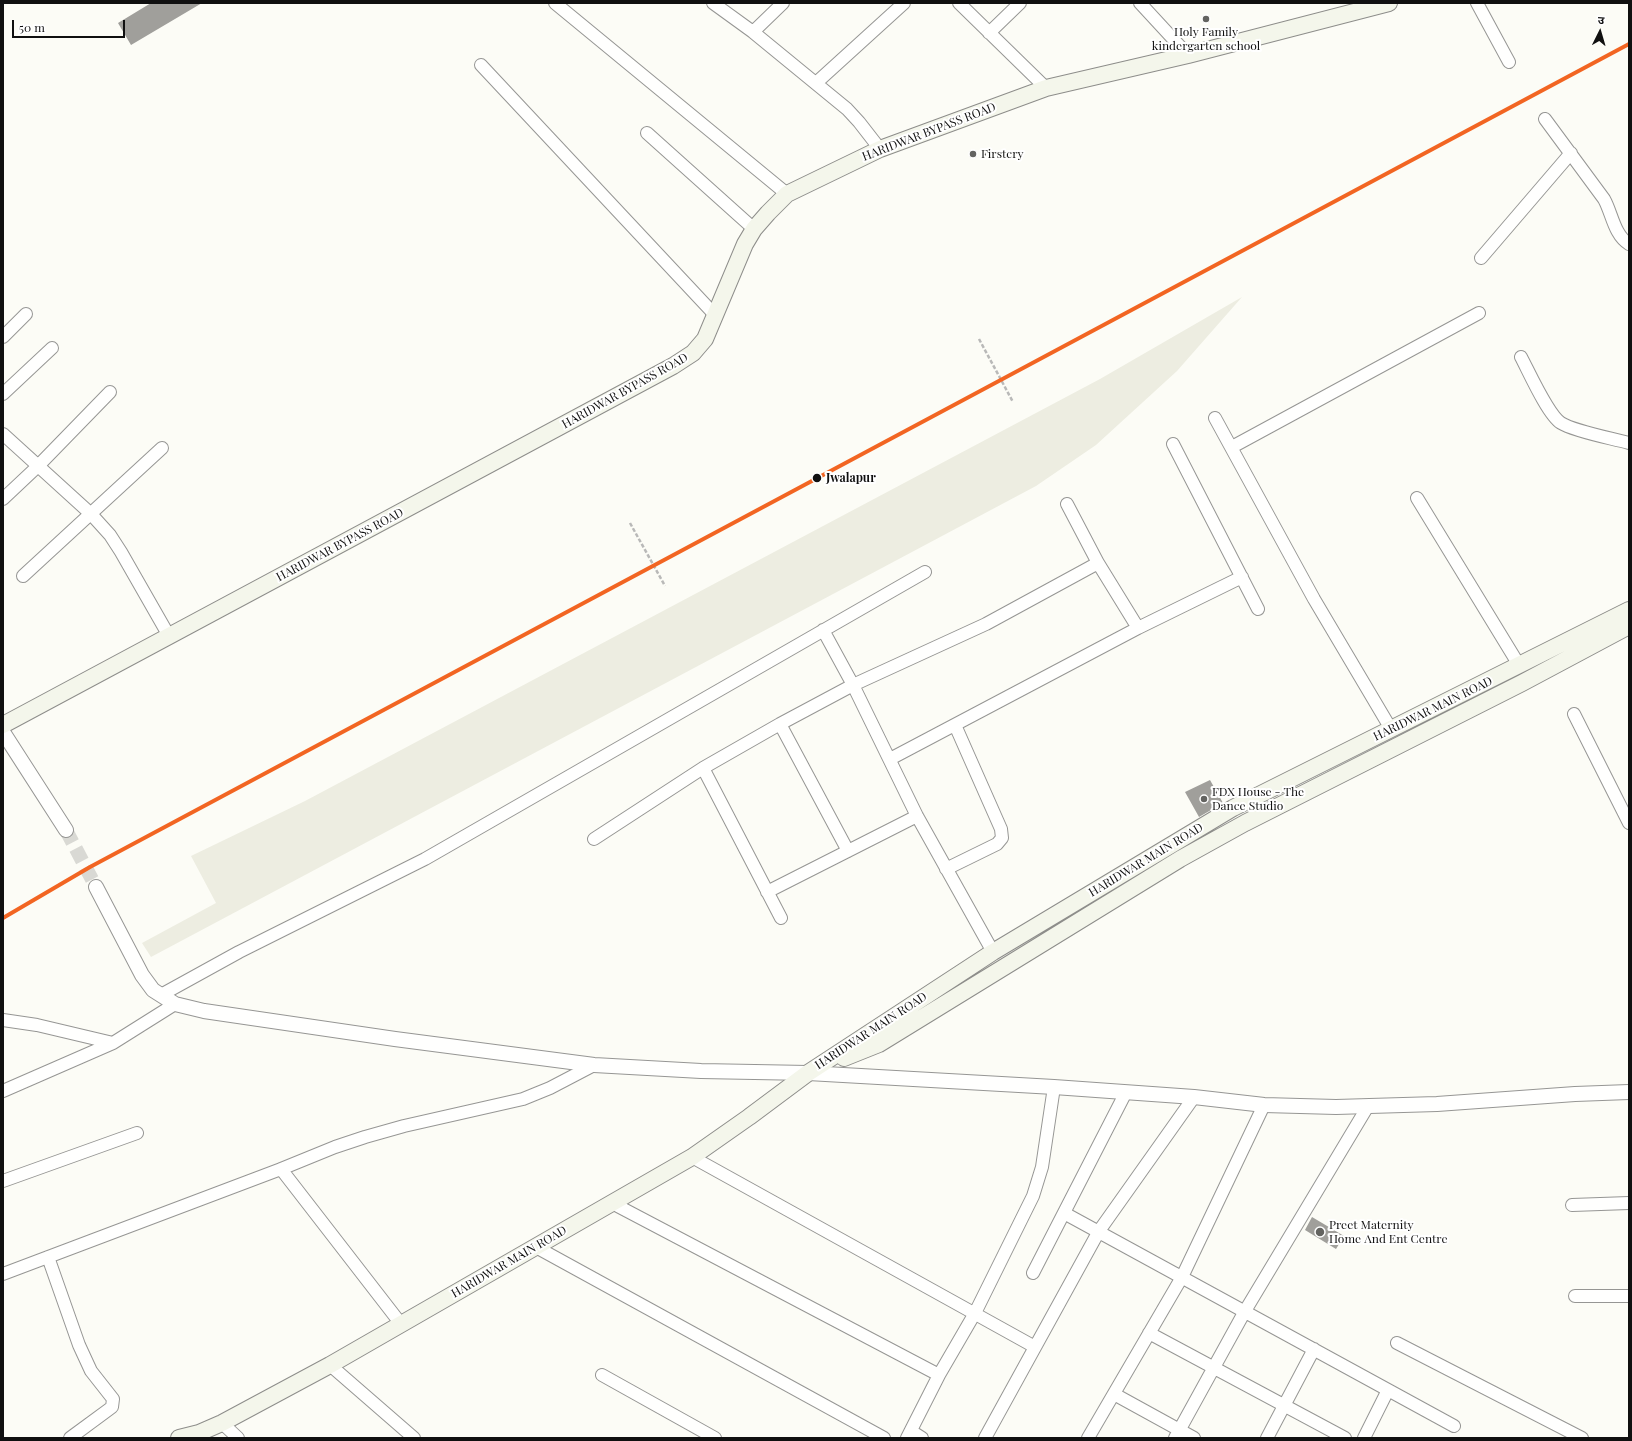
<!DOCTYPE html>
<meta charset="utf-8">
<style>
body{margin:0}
#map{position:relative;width:1632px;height:1441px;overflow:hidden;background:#fcfcf6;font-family:"Playfair Display","Noto Sans Devanagari",serif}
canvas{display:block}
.frame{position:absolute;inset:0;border:4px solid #101010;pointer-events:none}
.north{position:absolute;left:1580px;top:12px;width:40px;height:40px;-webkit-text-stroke:3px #fff;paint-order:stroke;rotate:5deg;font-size:11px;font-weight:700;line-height:16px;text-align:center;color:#101010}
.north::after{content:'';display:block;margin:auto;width:14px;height:18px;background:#101010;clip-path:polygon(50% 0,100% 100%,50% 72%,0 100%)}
.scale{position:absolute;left:12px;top:20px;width:113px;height:18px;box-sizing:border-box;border:2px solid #101010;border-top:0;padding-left:5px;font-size:12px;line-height:14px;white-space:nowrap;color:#101010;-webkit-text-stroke:3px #fff;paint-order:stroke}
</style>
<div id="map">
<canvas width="1632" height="1441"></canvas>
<div class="frame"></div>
<div class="north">उ</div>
<div class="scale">50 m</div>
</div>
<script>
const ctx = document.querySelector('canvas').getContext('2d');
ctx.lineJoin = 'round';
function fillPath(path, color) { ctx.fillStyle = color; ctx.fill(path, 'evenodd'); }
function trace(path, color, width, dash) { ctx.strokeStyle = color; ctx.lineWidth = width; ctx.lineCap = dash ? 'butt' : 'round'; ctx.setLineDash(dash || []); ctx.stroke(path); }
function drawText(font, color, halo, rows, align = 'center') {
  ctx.font = font + ' "Playfair Display",serif'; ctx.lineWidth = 4; ctx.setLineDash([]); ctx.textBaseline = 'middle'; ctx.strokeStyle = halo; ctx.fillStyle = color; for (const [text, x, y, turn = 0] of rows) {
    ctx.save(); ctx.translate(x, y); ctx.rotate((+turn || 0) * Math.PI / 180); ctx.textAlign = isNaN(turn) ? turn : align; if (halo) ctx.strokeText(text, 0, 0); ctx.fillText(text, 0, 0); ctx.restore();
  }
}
const plaza = new Path2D(`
 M1242 297 1177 371 1096 445 1036 486 151 957 142 943 216 903 191 856 305 801 1100 379Z`);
const building = new Path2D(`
 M151 3H202L131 45 118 23Z
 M1210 780 1223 803 1199 817 1185 792Z
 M1312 1217 1344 1236 1336 1249 1305 1230Z`);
const tertiaryTunnel = new Path2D(`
 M66 830 96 887`);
const path = new Path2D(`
 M979 339 1013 402
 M630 523 665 586`);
const minor = new Path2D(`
 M555 3 787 194
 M713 3 753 32 847 109 859 122 880 149
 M959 3 1046 88
 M1140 3 1188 55
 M1477 3 1509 62
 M753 32 783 3
 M989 33 1020 3
 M481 65 715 315
 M816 83 904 3
 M1545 119 1604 199C1612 213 1614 235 1629 244
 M647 133 754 229
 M1481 258 1571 153
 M3 337 26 314
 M1521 357C1529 372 1548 415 1561 423 1576 432 1611 438 1629 443
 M3 394 52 348
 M1215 418 1314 599 1391 729
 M3 434 91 514 110 535 121 552 169 636
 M1173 444 1258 609
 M1232 447 1479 313
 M1417 498 1519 665
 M3 499 38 466 110 392
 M1067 504 1098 563 1138 628
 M23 576 162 448
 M823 630 853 685 917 816 993 952
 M1574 714 1629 823
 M780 724 848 851
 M890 759 1138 628 1242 577
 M703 768 781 918
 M594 839 703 768 780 724 853 685 986 624 1098 563
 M946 869 997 844 1002 838 1001 829 955 725
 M767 892 917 816
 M161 995 239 952 425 859 925 572
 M3 1020 37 1025 113 1043
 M3 1091 113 1043 175 1004
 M692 1157 1035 1347
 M281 1169 401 1324
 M3 1181 137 1133
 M612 1203 939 1375
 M1572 1205 1629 1203
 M1064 1213 1454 1426
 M536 1247 884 1438
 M48 1257 79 1345 91 1371 113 1399 112 1407 108 1410 70 1438
 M1033 1273 1126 1092
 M3 1274 281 1169 335 1147 365 1137 404 1126 523 1099 550 1088 594 1065
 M1575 1296H1629
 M1149 1333 1345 1438
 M1397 1343 1582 1438
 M330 1365 414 1438
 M602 1375 715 1438
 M1114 1394 1194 1438
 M222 1423 238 1438
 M911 1431 922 1438
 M907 1438 939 1375 975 1313 1033 1196 1042 1167 1054 1087
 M985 1438 1099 1231 1194 1097
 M1088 1438 1182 1277 1264 1105
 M1175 1438 1245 1311 1368 1106
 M1267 1438 1314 1349
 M1364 1438 1388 1390`);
const tertiary = new Path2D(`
 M3 732 66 830
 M96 887 142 975 153 990 175 1004 204 1011 395 1039 594 1065 701 1071 808 1073 1054 1087 1194 1097 1264 1105 1336 1107 1437 1104 1575 1094 1629 1092`);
const secondary = new Path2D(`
 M3 725 673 366 693 353 705 339 745 244 754 229 768 213 787 194 880 149 1046 88 1188 55 1389 3
 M844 1058 879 1044 1180 859 1245 823 1522 683 1629 626
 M179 1438 199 1433 222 1423 330 1365 692 1157 749 1117 808 1073 993 952 1233 808 1629 610`);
const rail1 = new Path2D(`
 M3 918 90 867 1629 44`);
const markers = [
 [1206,19,4,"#636360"],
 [973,154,4,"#636360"],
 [817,478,5,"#101010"],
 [1204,799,4,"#636360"],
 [1320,1232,5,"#636360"]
];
const poiNames = [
 ["Holy Family",1206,32,"center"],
 ["kindergarten school",1206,46,"center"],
 ["Firstcry",981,154],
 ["FDX House - The",1212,792],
 ["Dance Studio",1212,806],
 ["Preet Maternity",1329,1225],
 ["Home And Ent Centre",1329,1239]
];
const streetNames = [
 ["HARIDWAR BYPASS ROAD",929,132,-21],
 ["HARIDWAR BYPASS ROAD",625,391,-29],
 ["HARIDWAR BYPASS ROAD",340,545,-28],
 ["HARIDWAR MAIN ROAD",1433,709,-26],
 ["HARIDWAR MAIN ROAD",1146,860,-31],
 ["HARIDWAR MAIN ROAD",871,1031,-33],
 ["HARIDWAR MAIN ROAD",509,1262,-30]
];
const stopNames = [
 ["Jwalapur",826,478]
];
fillPath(plaza, '#edede1');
fillPath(building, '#a09f9b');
trace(tertiaryTunnel, '#d9d9d4', 14, [14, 7]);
trace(minor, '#969694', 14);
trace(tertiary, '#969694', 16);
trace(secondary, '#8d8d8a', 18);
trace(path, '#b9b9b8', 2.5, [4, 2]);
trace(minor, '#fffffe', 12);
trace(tertiary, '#fffffe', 14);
trace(secondary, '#f4f6eb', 16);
trace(rail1, '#f26522', 4);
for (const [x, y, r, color] of markers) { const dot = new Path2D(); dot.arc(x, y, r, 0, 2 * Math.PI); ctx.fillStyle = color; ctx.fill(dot); trace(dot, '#fff', 1.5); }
drawText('12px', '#101010', '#fff', poiNames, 'left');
drawText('12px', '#101010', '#fff', streetNames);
drawText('bold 12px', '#101010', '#fff', stopNames, 'left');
</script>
